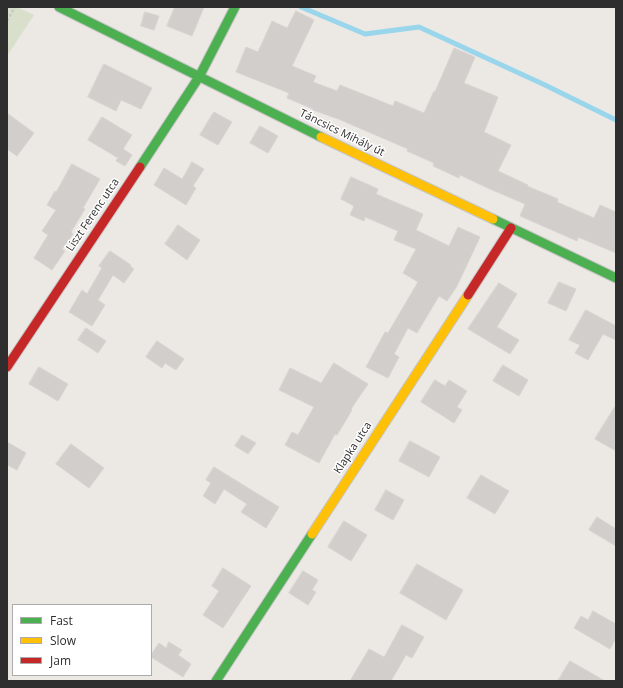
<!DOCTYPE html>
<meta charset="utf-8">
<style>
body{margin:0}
#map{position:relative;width:623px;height:688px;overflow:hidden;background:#ece8e4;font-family:"Open Sans",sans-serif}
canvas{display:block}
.frame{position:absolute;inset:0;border:8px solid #2e2e2e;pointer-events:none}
.legend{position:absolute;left:12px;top:604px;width:140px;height:72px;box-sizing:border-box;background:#fff;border:1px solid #ababab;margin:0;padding:5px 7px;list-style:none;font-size:12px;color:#2e2e2e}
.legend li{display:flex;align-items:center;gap:8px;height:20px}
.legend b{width:20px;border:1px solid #ababab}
</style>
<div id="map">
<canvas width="623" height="688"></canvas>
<div class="frame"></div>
<ul class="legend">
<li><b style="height:5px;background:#4caf50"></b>Fast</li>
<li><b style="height:5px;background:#ffc107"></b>Slow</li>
<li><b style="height:5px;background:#c62828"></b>Jam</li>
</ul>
</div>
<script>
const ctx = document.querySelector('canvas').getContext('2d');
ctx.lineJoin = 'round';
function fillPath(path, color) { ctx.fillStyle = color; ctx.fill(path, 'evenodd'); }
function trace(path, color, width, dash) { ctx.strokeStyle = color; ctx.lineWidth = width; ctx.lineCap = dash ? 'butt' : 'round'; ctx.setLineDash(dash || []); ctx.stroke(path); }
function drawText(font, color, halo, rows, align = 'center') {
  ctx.font = font + ' "Open Sans",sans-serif'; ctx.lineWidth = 3; ctx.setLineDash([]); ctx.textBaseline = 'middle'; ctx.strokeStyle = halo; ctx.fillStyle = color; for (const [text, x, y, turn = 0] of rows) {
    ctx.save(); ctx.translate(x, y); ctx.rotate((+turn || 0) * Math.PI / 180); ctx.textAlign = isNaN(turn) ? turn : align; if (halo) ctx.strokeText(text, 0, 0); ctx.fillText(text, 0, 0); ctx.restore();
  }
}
const cemetery = new Path2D(`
 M7 7H17L34 15 7 56Z`);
const stream = new Path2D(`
 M301 7 365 34 419 27 545 85 616 120`);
const building = new Path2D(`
 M175 7H204L192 36 167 26Z
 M296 11 314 20 292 66 316 76 313 82 337 91 340 85 393 106 395 101 424 113 434 91 435 92 454 48 475 57 464 83 498 97 484 132 511 145 498 171 528 185 527 186 558 199 557 202 594 218 600 205 616 212V253L578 237 577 241 520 216 525 204 490 189 460 175 459 178 433 166 434 163 407 151 408 149 336 118H335L313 110V109L287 98 289 93 236 72 246 47 258 52 272 21 287 28Z
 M145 12 159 16 154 30 141 26Z
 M104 64 152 88 141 109 121 100 116 111 88 97Z
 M214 112 232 122 218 145 200 135Z
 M7 113 34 133 17 156 7 149Z
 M102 117 132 135 123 149 132 155 125 166 116 161 119 156 118 158 88 140Z
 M260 126 278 136 268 153 250 143Z
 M192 162 204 169 193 186 196 188 186 205 154 185 164 168 182 179Z
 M72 164 100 179 83 208 85 209 71 232 73 234 62 249 65 251 52 270 34 258 48 235 42 231 56 210 47 205 55 191 56 192Z
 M351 177 378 189 376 194 423 214 416 230 449 246 458 227 480 237 457 286 447 301 439 296 417 333 408 328 394 354 399 357 388 378 366 367 385 332 388 333 418 282 403 273 416 249 394 240 398 231 365 217 364 221 350 215 354 206 341 199Z
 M178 225 200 240 187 260 165 244Z
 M110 251 131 265 130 266 134 269 124 283 113 275 98 300 105 305 92 326 69 312 82 290 87 294 102 268 99 266Z
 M559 282 576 289 566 311 548 303Z
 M499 283 517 294 498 325 497 327 519 340 510 354 468 329Z
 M586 310 616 326V340L603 334 588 360 575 353 580 345 569 340Z
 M86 328 106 341 98 353 78 340Z
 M157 341 184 359 176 370 165 363 162 368 146 357Z
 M334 363 368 384 351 409 352 410 337 435 335 434 319 463 285 445 292 432 298 435 314 407 279 390 290 368 321 383Z
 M503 365 528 380 519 396 493 381Z
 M39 367 68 384 58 401 29 384Z
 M435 380 445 386 449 380 467 391 457 407 462 410 454 423 421 402Z
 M616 405V451L595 439Z
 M242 435 256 443 248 454 235 446Z
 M410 441 440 457 429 477 399 461Z
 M7 442 26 453 17 470 7 465Z
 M71 444 104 468 89 488 56 464Z
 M214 467 279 507 266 528 241 512 247 504 224 489 215 504 203 496 211 483 206 480Z
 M481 475 509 491 495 514 467 498Z
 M386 490 404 500 393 520 375 510Z
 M597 517 616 529V546L589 530Z
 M344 521 367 535 351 561 328 547Z
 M417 564 463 590 446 620 400 593Z
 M223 568 251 586 223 628 203 615 219 591 212 586Z
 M303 571 318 580 312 590 316 592 308 605 289 593Z
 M593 611 616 624V638L610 649 574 628 581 616 588 620Z
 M402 625 424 637 412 658 406 655 391 681H350L369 649 384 657Z
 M169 642 182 650 178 655 191 664 183 677 151 657V655L159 643 166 648Z
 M570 661 605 681H558Z`);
const path = new Path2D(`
 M7 21 15 7`);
const fast = new Path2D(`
 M59 7 321 137
 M140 167 199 77 235 7
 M493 219 616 278
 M216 681 312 534`);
const slow = new Path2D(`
 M321 137 493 219
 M312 534 468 295`);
const jam = new Path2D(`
 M468 295 511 228
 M7 367 140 167`);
const streetNames = [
 ["Táncsics Mihály út",342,133,26],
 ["Liszt Ferenc utca",93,215,-56],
 ["Klapka utca",353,448,-57]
];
fillPath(cemetery, '#d8e0cc');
trace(stream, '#99d6ec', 5);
fillPath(building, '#d1cecb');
trace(building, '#d7d4d0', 1);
trace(fast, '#c5c4c5', 11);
trace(slow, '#c5c4c5', 11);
trace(jam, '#c5c4c5', 11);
trace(path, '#c9c9c8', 2.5, [3, 2]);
trace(fast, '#4caf50', 9);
trace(slow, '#ffc107', 9);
trace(jam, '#c62828', 9);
drawText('11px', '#2e2e2e', '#fff', streetNames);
</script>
